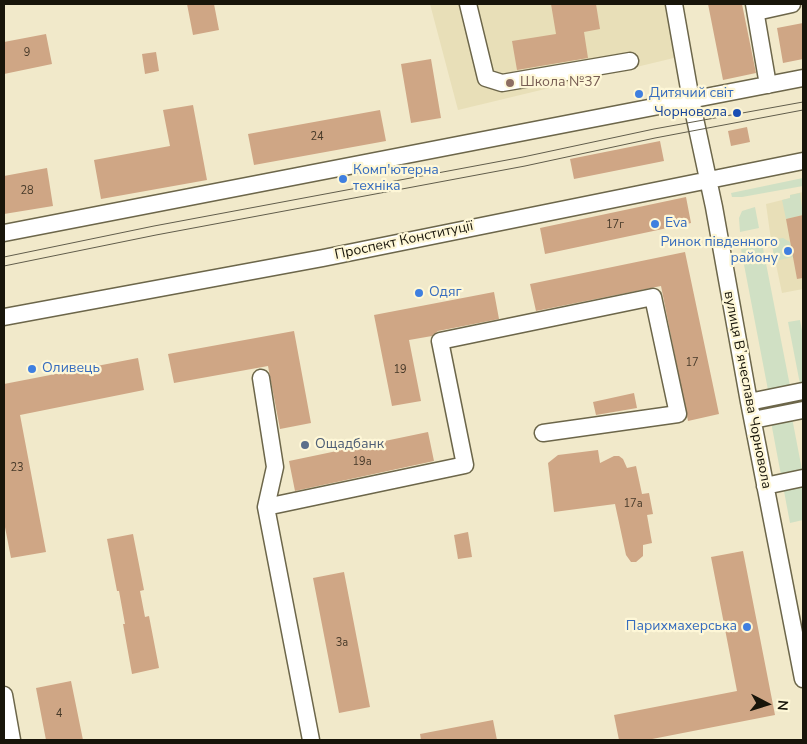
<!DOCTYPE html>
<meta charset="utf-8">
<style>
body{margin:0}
#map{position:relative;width:807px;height:744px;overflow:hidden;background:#f1e9ca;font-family:"Nunito Sans",sans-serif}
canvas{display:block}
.frame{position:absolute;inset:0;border:5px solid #18150a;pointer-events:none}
.north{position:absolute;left:742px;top:679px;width:50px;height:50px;-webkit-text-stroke:4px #fef7d7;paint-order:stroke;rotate:95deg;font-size:14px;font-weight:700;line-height:20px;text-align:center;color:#18150a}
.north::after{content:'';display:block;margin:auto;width:18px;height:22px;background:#18150a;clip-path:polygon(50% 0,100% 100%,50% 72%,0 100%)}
</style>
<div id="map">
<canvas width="807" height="744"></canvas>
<div class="frame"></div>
<div class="north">N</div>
</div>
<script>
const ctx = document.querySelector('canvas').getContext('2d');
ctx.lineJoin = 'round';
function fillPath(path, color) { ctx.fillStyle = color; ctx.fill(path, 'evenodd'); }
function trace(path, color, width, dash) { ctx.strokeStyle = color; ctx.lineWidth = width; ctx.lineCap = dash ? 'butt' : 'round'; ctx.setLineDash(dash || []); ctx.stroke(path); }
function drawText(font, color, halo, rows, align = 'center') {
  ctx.font = font + ' "Nunito Sans",sans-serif'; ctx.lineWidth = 4.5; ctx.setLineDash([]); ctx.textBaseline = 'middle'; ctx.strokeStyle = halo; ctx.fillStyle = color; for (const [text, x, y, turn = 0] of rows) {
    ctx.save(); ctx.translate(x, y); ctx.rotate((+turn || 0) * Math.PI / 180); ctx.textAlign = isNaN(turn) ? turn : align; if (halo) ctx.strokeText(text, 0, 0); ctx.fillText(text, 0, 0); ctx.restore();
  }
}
const built = new Path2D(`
 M430 4H669L682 56 458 110Z
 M803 192V289L782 293 771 240 766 204 790 198V195Z`);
const green = new Path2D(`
 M803 178V186L742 197H732L731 193Z
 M800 193 803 215 786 219 782 200 790 198V195Z
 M755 207 759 228 740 232 739 218 742 211Z
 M783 238 790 242 793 257 775 261 771 240Z
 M756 246 763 248 790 386 768 390 741 249Z
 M800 320 803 336V383L800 384 788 322Z
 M789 402 803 475V520L790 523 768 406Z`);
const building = new Path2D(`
 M187 4H214L219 30 193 35Z
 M551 4H596L600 29 584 32 588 58 517 70 512 41 556 34Z
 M708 4H742L756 73 723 80Z
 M803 23V59L783 63 777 28Z
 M46 34 52 64 4 74V42Z
 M156 52 159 71 145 74 142 54Z
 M431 59 441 118 411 123 401 64Z
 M193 105 207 180 101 199 94 160 170 146 163 110Z
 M380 110 386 141 254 165 248 134Z
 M747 127 750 142 731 146 728 131Z
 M660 141 664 161 574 179 570 159Z
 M47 168 53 206 4 214V176Z
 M686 197 691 223 545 254 540 228Z
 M803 215V278L797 279 786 219Z
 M685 252 719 414 688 421 661 286 536 311 530 284Z
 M494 292 499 319 438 331 432 336 409 340 421 401 392 406 374 315Z
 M294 331 311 423 280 429 268 366 174 383 168 354Z
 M138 358 144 390 20 415 46 552 11 558 4 522V384Z
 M634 393 637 408 596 415 593 402Z
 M428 432 434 461 295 491 289 461Z
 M598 450 600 463 614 456H619L623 459 627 468 636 466 642 494 649 493 653 514 647 515 652 543 643 545V556L636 562H631L626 555 615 504 554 512 548 463 558 455Z
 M468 532 472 557 458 559 454 535Z
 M133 534 144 590 140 591 145 617 149 616 159 668 132 674 123 624H125L119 591H117L107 539Z
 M743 551 775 715 647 740H619L614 715 737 691 711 557Z
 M344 572 370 707 339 713 313 578Z
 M71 681 83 740H46L36 688Z
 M493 720 497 740H421L420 734Z`);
const minor = new Path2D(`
 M468 4 486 78 502 83 630 61
 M674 4 691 100 714 207 749 402 803 679
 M754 4 768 85
 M756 12 792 4
 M4 233C270 180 537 131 803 78
 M4 317 323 258 803 161
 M261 378 275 467 266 507 311 740
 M749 402 803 391
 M753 420 803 410
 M765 486 803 478
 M266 507 465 465 440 341 653 297 678 414 543 433
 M4 695 12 740`);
const tram = new Path2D(`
 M4 257 154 226 523 157 654 129 803 102
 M4 266 156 235 525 166 655 138 803 110`);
const markers = [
 [510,83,5,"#8d6e63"],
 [639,94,5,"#3f7fe0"],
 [737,113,5,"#1a4fb4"],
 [343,179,5,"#3f7fe0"],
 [655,224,5,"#3f7fe0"],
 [788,251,5,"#3f7fe0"],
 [419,293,5,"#3f7fe0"],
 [32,369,5,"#3f7fe0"],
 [305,445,5,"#5c6f8a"],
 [747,627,5,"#3f7fe0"]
];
const numberNames = [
 ["9",27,53],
 ["24",317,137],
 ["28",27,191],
 ["17г",615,225],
 ["17",692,363],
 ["19",400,370],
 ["19а",362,462],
 ["23",17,468],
 ["17а",633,504],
 ["3а",342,643],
 ["4",59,714]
];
const educationNames = [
 ["Школа №37",520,83]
];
const shopNames = [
 ["Дитячий світ",649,94],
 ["Комп'ютерна",353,171],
 ["техніка",353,187],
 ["Eva",665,224],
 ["Ринок південного",778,243,"right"],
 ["району",778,259,"right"],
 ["Одяг",429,293],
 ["Оливець",42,369],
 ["Парихмахерська",737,627,"right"]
];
const transitNames = [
 ["Чорновола",727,113]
];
const streetNames = [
 ["Проспект Конституції",404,241,-12],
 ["вулиця Вʼячеслава Чорновола",747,390,79]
];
const serviceNames = [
 ["Ощадбанк",315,445]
];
fillPath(built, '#e8dfb8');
fillPath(green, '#d0e0c4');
fillPath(building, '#cfa685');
trace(minor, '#6c664a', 19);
trace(minor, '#fff', 16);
trace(tram, '#615d4b', 1);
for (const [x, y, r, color] of markers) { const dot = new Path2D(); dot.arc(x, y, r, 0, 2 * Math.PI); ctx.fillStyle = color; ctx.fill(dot); trace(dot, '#fef7d7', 2); }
drawText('11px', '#463929', null, numberNames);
drawText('14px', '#785e54', '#fef7d7', educationNames, 'left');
drawText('14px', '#366cbe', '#fef7d7', shopNames, 'left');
drawText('14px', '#164399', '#fef7d7', transitNames, 'right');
drawText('14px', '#18150a', '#fef7d7', streetNames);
drawText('14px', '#4e5e75', '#fef7d7', serviceNames, 'left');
</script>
